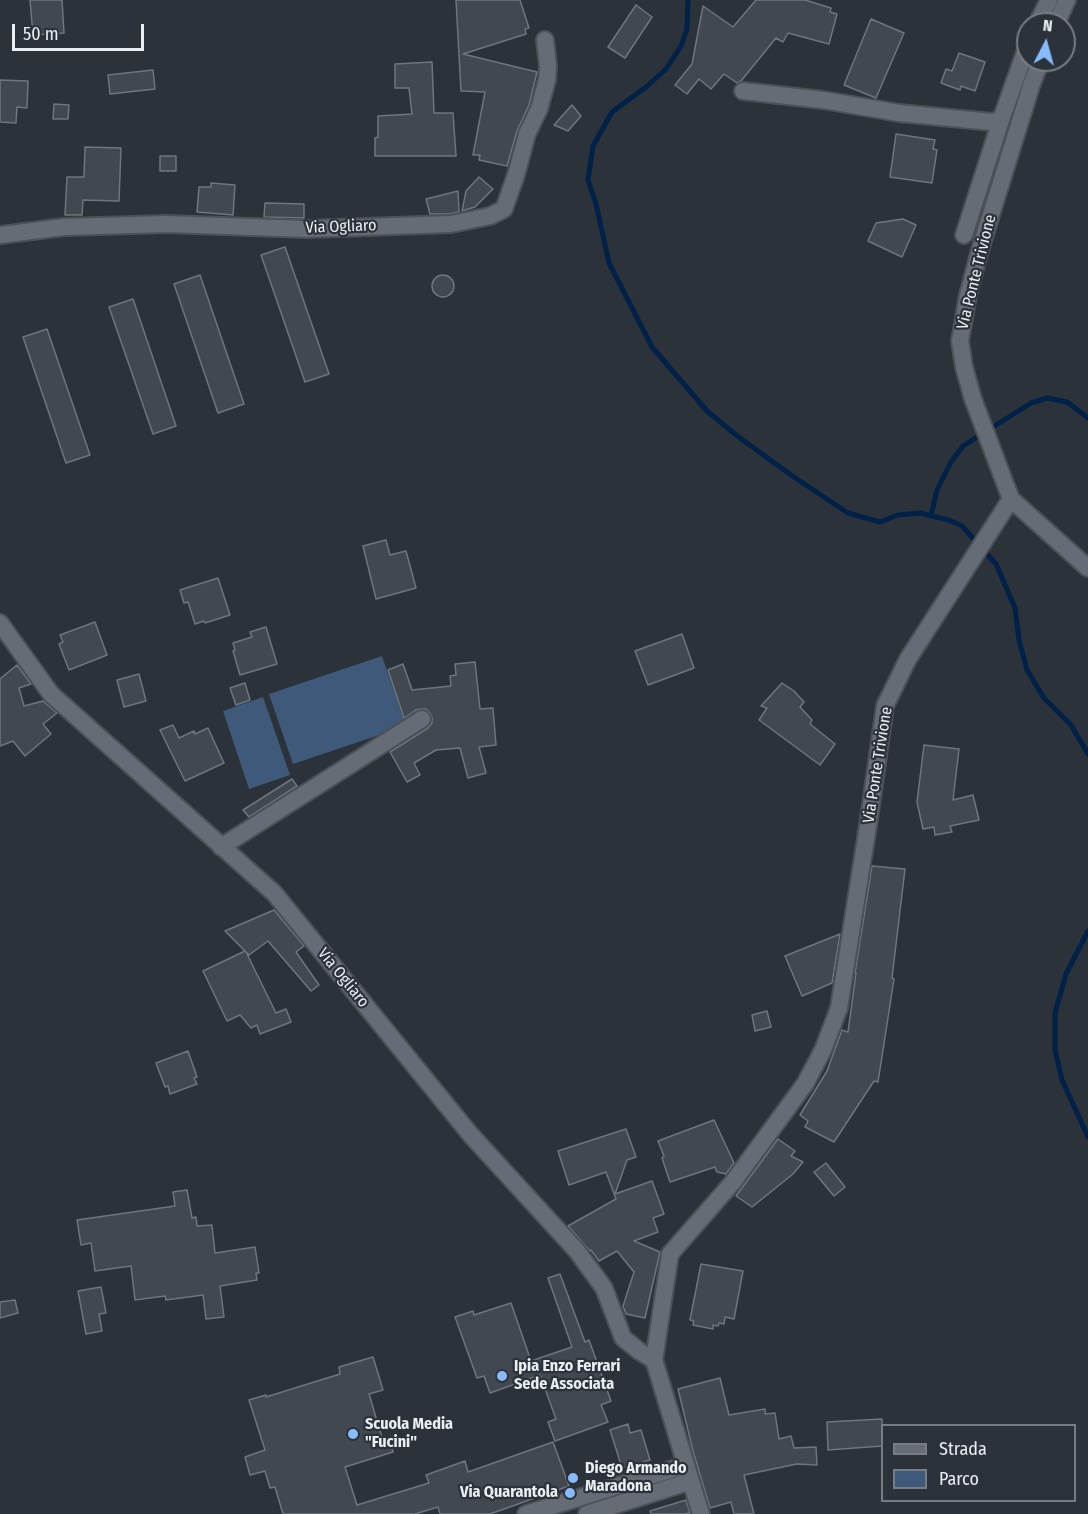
<!DOCTYPE html>
<style>
body{margin:0}
#map{position:relative;width:1088px;height:1514px;overflow:hidden;background:#2c3239;font-family:"Fira Sans Condensed",sans-serif}
canvas{display:block}
.legend{position:absolute;left:881px;top:1424px;width:195px;height:78px;box-sizing:border-box;background:#2c3239;border:2px solid #787d83;margin:0;padding:8px 10px;list-style:none;font-size:18px;color:#eaeef3}
.legend li{display:flex;align-items:center;gap:12px;height:30px}
.legend b{width:30px;border:2px solid #787d83}
.north{position:absolute;left:1016px;top:12px;width:60px;height:60px;box-sizing:border-box;background:#2c3239;border:2px solid #787d83;border-radius:50%;rotate:6deg;font-size:16px;font-weight:700;line-height:24px;text-align:center;color:#eaeef3}
.north::after{content:'';display:block;margin:auto;width:21px;height:27px;background:#88bbfc;clip-path:polygon(50% 0,100% 100%,50% 72%,0 100%)}
.scale{position:absolute;left:12px;top:24px;width:132px;height:27px;box-sizing:border-box;border:3px solid #eaeef3;border-top:0;padding-left:8px;font-size:18px;line-height:21px;white-space:nowrap;color:#eaeef3;-webkit-text-stroke:4px #2c3239;paint-order:stroke}
</style>
<div id="map">
<canvas width="1088" height="1514"></canvas>
<ul class="legend">
<li><b style="height:8px;background:#666c75"></b>Strada</li>
<li><b style="height:16px;background:#3f597a"></b>Parco</li>
</ul>
<div class="north">N</div>
<div class="scale">50 m</div>
</div>
<script>
const ctx = document.querySelector('canvas').getContext('2d');
ctx.lineJoin = 'round';
function fillPath(path, color) { ctx.fillStyle = color; ctx.fill(path, 'evenodd'); }
function trace(path, color, width, dash) { ctx.strokeStyle = color; ctx.lineWidth = width; ctx.lineCap = dash ? 'butt' : 'round'; ctx.setLineDash(dash || []); ctx.stroke(path); }
function drawText(font, color, halo, rows, align = 'center') {
  ctx.font = font + ' "Fira Sans Condensed",sans-serif'; ctx.lineWidth = 4.5; ctx.setLineDash([]); ctx.textBaseline = 'middle'; ctx.strokeStyle = halo; ctx.fillStyle = color; for (const [text, x, y, turn = 0] of rows) {
    ctx.save(); ctx.translate(x, y); ctx.rotate((+turn || 0) * Math.PI / 180); ctx.textAlign = isNaN(turn) ? turn : align; if (halo) ctx.strokeText(text, 0, 0); ctx.fillText(text, 0, 0); ctx.restore();
  }
}
const green = new Path2D(`
 M382 656 406 726 293 764 269 694Z
 M263 697 290 775 249 789 223 711Z`);
const stream = new Path2D(`
 M688 0 687 29 681 46 666 69 646 87 612 112 593 146 588 180 596 204 609 263 652 347 707 411 736 435 791 475 848 513 880 522 898 515 920 513 949 520 962 526 996 564 1015 608 1019 640 1027 670 1044 698 1071 725 1088 754
 M931 516 937 490 951 462 963 446 1031 403 1047 398 1067 402 1088 418
 M1088 931 1066 974 1055 1013V1050L1062 1080 1088 1137`);
const building = new Path2D(`
 M30 0H62L64 33 33 35Z
 M456 0H520L529 28 525 29 526 34 463 54 537 72 529 105 517 131 507 166 479 160 480 155H473L485 92 461 91Z
 M756 0H805L831 8 830 12 837 14 829 44 788 33 783 42 776 38 741 81 737 83 724 74 711 89 699 79 687 94 675 85 692 64 703 6 733 27Z
 M636 5 652 17 625 58 608 47Z
 M871 19 904 33 876 98 844 85Z
 M959 53 985 62 975 91 961 86 960 90 941 83 946 69 952 71Z
 M432 62 434 113H453L456 156H375V138L378 137V116L412 114 409 88H395V64Z
 M153 70 155 89 110 94 108 75Z
 M0 80 28 81 27 108 17 107 16 123 0 122Z
 M54 104 69 105 68 119H53Z
 M572 105 581 116 568 131 554 125Z
 M896 134 935 140 933 149 937 150 932 183 890 177Z
 M85 147 121 148 119 201 83 200 82 215H65L67 177H84Z
 M160 156H176V171H160Z
 M479 177 493 189 475 207 462 211 466 191Z
 M211 183 235 185 233 215 197 212 199 187H211Z
 M458 191 459 212 450 214H430L426 199Z
 M265 203 304 204V218L264 217Z
 M903 219 916 225 902 257 868 241 876 223Z
 M285 247 329 374 305 382 261 255Z
 M200 275 244 404 218 413 174 284Z
 M432 286a11 11 0 1 1 22 0a11 11 0 1 1-22 0Z
 M133 299 176 426 153 434 109 307Z
 M47 329 90 455 66 463 23 337Z
 M386 540 390 555 406 551 416 588 376 599 363 546Z
 M218 578 230 615 205 623 204 621 195 624 188 602 184 603 180 590Z
 M95 622 107 655 69 670 59 644 63 642 60 635Z
 M266 627 277 664 240 675 233 651 235 650 233 643 252 637 250 632Z
 M682 634 694 668 648 685 635 651Z
 M475 662 480 709 493 708 496 745 479 747 486 773 468 778 460 748 436 750 414 763 420 775 407 782 390 752 428 728 432 723V718L430 713 426 709H422L416 710 404 718 388 670 403 664 412 690 451 686 450 676 456 675 455 664Z
 M17 665 31 684 19 688 24 706 43 701 57 713 43 724 51 734 25 756 13 741 0 746V679Z
 M139 674 146 701 124 707 117 680Z
 M245 683 250 700 236 705 230 688Z
 M782 683 794 691 804 702 800 707 812 720 810 724 835 744 820 765 759 720 767 708 761 706Z
 M173 725 179 738 194 731 195 734 208 728 224 763 185 781 160 730Z
 M924 745 959 749 953 800 973 795 979 820 950 826 952 832 935 835 934 827 923 829 917 802Z
 M292 779 297 786 249 817 243 810Z
 M872 866 905 869 892 978 894 979 878 1082 874 1081 834 1142 805 1127 808 1121 800 1115 827 1071 842 1030 848 1032 856 973H855Z
 M274 910 304 946 296 952 319 985 311 991 268 941 249 955 246 952 276 1013 286 1009 291 1022 260 1034 257 1025 251 1028 240 1015 227 1021 203 971 245 951 225 931Z
 M840 934 832 983 802 996 785 956Z
 M767 1011 771 1027 755 1031 752 1015Z
 M188 1051 197 1077 194 1078 197 1084 170 1094 168 1086 165 1087 156 1063Z
 M714 1120 734 1163 726 1174 717 1172 715 1167 670 1182 662 1158 664 1156 658 1141Z
 M626 1129 636 1157 627 1160 615 1194 652 1181 664 1214 653 1218 658 1232 634 1241 660 1252 645 1318 626 1314 623 1306 634 1272 617 1251 599 1261 591 1250 590 1251 568 1226 616 1199 606 1172 569 1185 558 1151Z
 M778 1139 795 1151 791 1156 803 1162 793 1174 752 1207 736 1196Z
 M826 1163 845 1187 834 1196 814 1172Z
 M187 1190 192 1218 196 1217 197 1226 212 1225 215 1253 255 1247 259 1273H256L257 1280 220 1286 224 1317 206 1319 203 1295 166 1300 165 1296 135 1300 131 1266 95 1271 91 1243 81 1245 77 1220 175 1206 173 1192Z
 M701 1264 743 1271 734 1319 725 1317 724 1324 719 1323 718 1326 713 1325V1329L693 1325 694 1321 690 1320Z
 M560 1274 585 1342 589 1340 611 1401 601 1405 608 1422 555 1441 548 1422 556 1419 540 1375 490 1393 484 1376 477 1378 455 1317 473 1311 474 1315 511 1303 531 1361 572 1347 548 1278Z
 M101 1287 106 1313 99 1314 102 1331 86 1334 78 1291Z
 M15 1300 18 1313 0 1318V1302Z
 M373 1357 383 1390 369 1394 383 1441 389 1439 393 1452 345 1467 357 1505 429 1483 426 1475 465 1461 468 1472 553 1442 569 1486 490 1514H440L438 1507 415 1514H283L275 1487 270 1488 265 1471 250 1475 245 1457 265 1450 249 1400 266 1395V1397L340 1374 339 1367Z
 M720 1378 729 1415 765 1409V1414L775 1413 779 1439 791 1436 794 1448 816 1447 817 1465 797 1464 744 1475 754 1514H734L731 1502 710 1508 693 1451 678 1389Z
 M882 1419V1446L828 1450 827 1422Z
 M628 1424 630 1433 641 1430 650 1460 622 1468 610 1430Z
 M686 1500 690 1513 684 1514H651L650 1511Z`);
const minor = new Path2D(`
 M1037 24 1049 0
 M743 91 823 100 899 113 992 122 1001 120 1028 44
 M0 235 64 227 167 224 307 229 451 224 490 216 504 209 516 175 527 134 539 109 547 80 548 66 545 40
 M964 235 1001 120
 M0 623 51 694 274 893 470 1134 577 1251 604 1288 623 1338 639 1351 654 1360
 M221 847 422 719`);
const tertiary = new Path2D(`
 M1056 24 1067 0
 M1041 60 1032 83 980 250 968 295 960 341 964 367 973 399 1011 499 1088 568
 M526 1514 686 1465
 M587 1514 691 1481
 M701 1514 654 1360 670 1254 733 1182 805 1084 823 1050 839 1008 869 819 885 706 908 659 1011 499`);
const markers = [
 [502,1376,6,"#88bbfc"],
 [353,1434,6,"#88bbfc"],
 [573,1478,6,"#88bbfc"],
 [570,1493,6,"#88bbfc"]
];
const streetNames = [
 ["Via Ogliaro",341,227,-2],
 ["Via Ponte Trivione",977,272,-76],
 ["Via Ponte Trivione",878,765,-81],
 ["Via Ogliaro",343,978,51]
];
const poiNames = [
 ["Ipia Enzo Ferrari",514,1367],
 ["Sede Associata",514,1385],
 ["Scuola Media",365,1425],
 ["\"Fucini\"",365,1443],
 ["Diego Armando",585,1469],
 ["Maradona",585,1487],
 ["Via Quarantola",558,1493,"right"]
];
fillPath(green, '#3f597a');
trace(stream, '#002148', 5);
fillPath(building, '#41484f');
trace(building, '#6f757e', 1.5);
trace(minor, '#4c5057', 20);
trace(tertiary, '#4c5057', 20);
trace(minor, '#666c75', 16);
trace(tertiary, '#666c75', 16);
for (const [x, y, r, color] of markers) { const dot = new Path2D(); dot.arc(x, y, r, 0, 2 * Math.PI); ctx.fillStyle = color; ctx.fill(dot); trace(dot, '#2c3239', 2); }
drawText('16px', '#eaeef3', '#2c3239', streetNames);
drawText('bold 16px', '#eaeef3', '#2c3239', poiNames, 'left');
</script>
